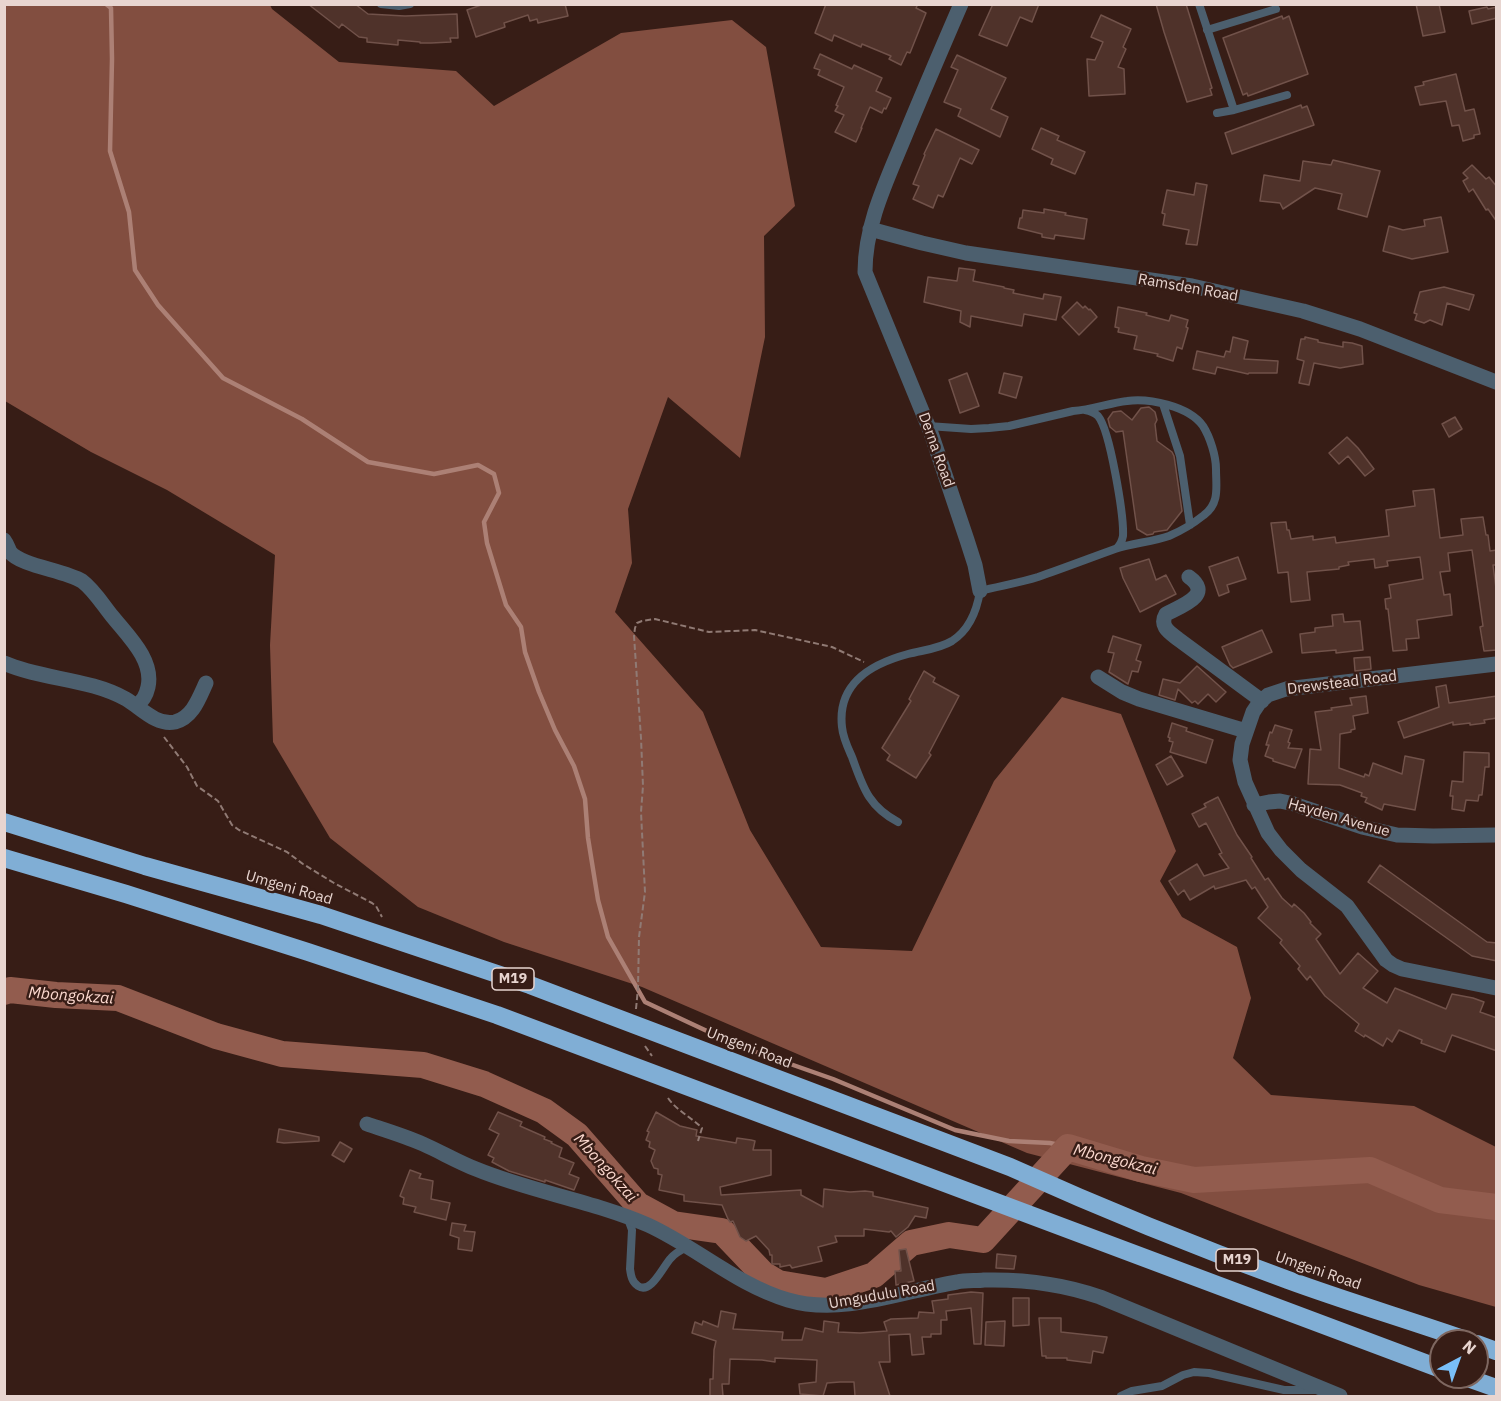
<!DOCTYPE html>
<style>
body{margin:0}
#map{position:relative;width:1501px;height:1401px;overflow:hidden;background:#371d16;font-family:"IBM Plex Sans",sans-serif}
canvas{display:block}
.frame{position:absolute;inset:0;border:6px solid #e8d5d0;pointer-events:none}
.north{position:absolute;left:1429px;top:1329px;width:60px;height:60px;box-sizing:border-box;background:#371d16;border:2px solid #7e6760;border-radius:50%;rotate:41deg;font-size:16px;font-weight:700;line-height:24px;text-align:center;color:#e8d5d0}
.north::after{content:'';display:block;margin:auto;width:21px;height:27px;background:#79bff8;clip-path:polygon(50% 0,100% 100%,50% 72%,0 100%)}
</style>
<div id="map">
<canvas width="1501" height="1401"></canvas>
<div class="frame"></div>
<div class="north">N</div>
</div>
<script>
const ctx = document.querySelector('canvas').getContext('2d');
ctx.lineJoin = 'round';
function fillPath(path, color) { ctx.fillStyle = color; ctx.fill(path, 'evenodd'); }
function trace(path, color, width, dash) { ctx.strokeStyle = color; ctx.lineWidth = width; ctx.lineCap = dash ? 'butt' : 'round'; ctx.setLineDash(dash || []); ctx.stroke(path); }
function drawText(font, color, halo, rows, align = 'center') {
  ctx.font = font + ' "IBM Plex Sans",sans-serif'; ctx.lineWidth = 5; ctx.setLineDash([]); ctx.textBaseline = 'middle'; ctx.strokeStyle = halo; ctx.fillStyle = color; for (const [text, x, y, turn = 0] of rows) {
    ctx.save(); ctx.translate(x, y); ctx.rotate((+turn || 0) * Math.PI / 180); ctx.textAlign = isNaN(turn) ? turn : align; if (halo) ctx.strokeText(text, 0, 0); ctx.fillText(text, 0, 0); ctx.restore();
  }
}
const forest = new Path2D(`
 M5 4 270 5 272 9 339 62 456 71 494 106 621 33 732 20 766 47 795 206 764 236 765 337 740 458 668 397 628 509 632 563 615 612 703 712 750 830 821 947 912 951 994 781 1062 697 1121 714 1176 851 1160 881 1182 917 1237 947 1251 998 1233 1058 1271 1095 1414 1106 1496 1147V1307L1419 1285 1181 1193 1027 1153 642 987 504 942 418 907 330 838 273 742 270 645 275 555 167 490 91 452 5 401Z`);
const stream = new Path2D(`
 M106 4 111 8 112 59 110 151 129 212 135 270 158 305 223 378 302 419 368 462 434 474 478 465 494 474 499 493 484 522 487 543 506 605 521 627 525 652 539 692 555 730 574 766 585 799 588 838 598 900 608 937 645 1002 739 1046 833 1079 955 1130 1009 1141 1050 1143 1068 1147`);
const river = new Path2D(`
 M4 992 10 990 56 995 118 998 216 1036 282 1054 423 1065 484 1084 544 1111 577 1135 638 1205 673 1224 722 1231 763 1274 778 1283 826 1291 874 1275 911 1243 949 1235 983 1240 1068 1147 1141 1169 1194 1180 1370 1170 1440 1200 1496 1207`);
const building = new Path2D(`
 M308 4H355L368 14 405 16 457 14 458 38H450L451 42 431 43H420V42L398 40V45L367 42V38L359 37 342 24 339 28Z
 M484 4H565L568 16 538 23 537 19 530 21 528 15 504 23 505 27 476 37 467 10Z
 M826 4H918L916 8 926 13 910 53 907 52 901 65 889 59 891 56 862 44 861 47 834 35 832 41 815 33Z
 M993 4H1039L1032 22 1020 17 1007 46 979 35Z
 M1156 4H1186L1212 88 1210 89 1212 95 1187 102 1164 32Z
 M1416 4H1439L1445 32 1423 36Z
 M1487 7 1488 9 1497 7V18L1472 24 1469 11Z
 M1101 15 1131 29 1123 47 1126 49 1118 67 1124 69 1125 94 1089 96 1087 59 1095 60 1103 42 1091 37Z
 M1282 16 1283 19 1289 16 1308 74 1248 96 1247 93 1243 95 1223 38Z
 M820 54 852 69 854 65 882 78 876 91 891 98 886 109 884 108 882 113 870 107 861 128H862L856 142 835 132 844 115 835 111 838 106 836 105 844 87 818 75 820 70 814 68Z
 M957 55 1006 78 991 109 1008 117 1000 137 958 116 961 109 944 102 958 70 951 67Z
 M1456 74 1465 111 1474 109 1480 134 1474 135V138L1463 141 1459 125 1452 126 1446 101 1420 105 1415 87 1424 85 1423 82Z
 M1301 105 1302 108 1307 106 1314 125 1232 154 1225 133Z
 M1041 128 1059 136 1057 140 1085 152 1075 174 1051 164 1053 159 1032 149Z
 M936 129 979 150 972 164 960 158 943 197 938 195 933 208 913 199 919 186 913 184 925 155 924 154Z
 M1333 160 1380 171 1367 217 1338 209 1342 194 1315 188 1283 209 1280 203 1260 201 1264 175 1300 181 1303 161 1331 165Z
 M1472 165 1486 179 1489 177 1497 187V222L1488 209 1486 210 1473 189 1469 192 1463 181 1468 178 1463 173Z
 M1196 183 1207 185 1197 245 1186 244 1189 230 1163 225 1165 214 1162 213 1167 190 1194 195Z
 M1044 209 1066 213 1065 215 1087 219 1084 239 1055 235 1054 239 1042 237V234L1018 228 1020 218H1022L1023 210 1044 213Z
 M1441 217 1448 252 1412 259 1383 251 1389 226 1403 230 1425 226 1424 220Z
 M959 268 975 270 973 281 1004 287V288L1014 290 1013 293 1043 299 1044 294 1061 297 1056 320 1024 314 1022 326 971 316 970 327 960 322 961 311 924 302 928 277 957 281Z
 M1444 287 1474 295 1469 310 1447 303 1442 325 1430 320 1424 323 1415 320 1417 314 1414 313 1420 292Z
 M1077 302 1083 308 1085 306 1089 310 1090 309 1097 317 1079 335 1062 317Z
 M1118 307 1147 313 1146 315 1169 321 1171 315 1188 320 1186 327 1188 328 1182 349 1177 347 1173 361 1157 356 1158 354 1134 349 1137 336 1118 332 1119 328 1115 327Z
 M1233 337 1248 341 1244 359 1278 361 1277 373H1249L1248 374 1217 367 1215 374 1193 369 1197 351 1224 357 1226 351 1230 352Z
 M1305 337 1318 340V342L1343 347V342L1352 343 1362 346 1363 364 1340 368 1314 363 1309 385 1299 383 1304 361 1297 359 1301 339H1305Z
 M967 373 979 406 960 413 949 380Z
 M1004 373 1022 377 1016 398 999 393Z
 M1149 407 1155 412 1157 420 1155 424 1157 441 1172 452 1174 456 1182 511 1167 530 1154 532 1153 534 1147 535 1137 529 1123 431 1116 432 1110 427 1108 419 1113 412 1121 411 1132 420 1141 408Z
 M1455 417 1462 429 1449 437 1442 424Z
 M1347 437 1358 448 1374 469 1365 476 1348 456 1339 464 1329 453Z
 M1434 489 1440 538 1463 535 1461 519 1483 517 1486 535H1488L1490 551 1497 550V565H1493L1497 596V650L1484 651 1480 627 1483 626 1472 550 1448 553 1450 571 1440 572 1444 595 1450 594 1452 615 1417 620 1419 638 1406 639 1407 650 1393 651 1388 609H1386L1385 599 1391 598 1389 585 1423 579 1420 557 1387 561 1388 566 1375 568 1374 559 1348 562 1349 565 1339 567V569L1307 572 1310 600 1291 602 1288 572 1278 573 1271 523 1286 522 1287 530H1289L1291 539 1313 536V540L1335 537 1336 543 1389 536 1386 510 1415 506 1413 491Z
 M1238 557 1246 579 1227 585 1229 592 1219 596 1209 567Z
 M1149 559 1156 580 1166 575 1176 594 1140 612 1123 578 1120 568Z
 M1343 614 1344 622 1360 621 1363 650 1336 653V650L1302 653 1300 634 1315 632V628L1333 626 1332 615Z
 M1262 630 1272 652 1233 668 1230 665 1222 647Z
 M1113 636 1141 645 1136 660 1141 662 1138 672 1132 671 1128 684 1109 672 1114 653 1108 652Z
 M1370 657 1371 669 1355 671 1354 658Z
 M1197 666 1226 692 1216 702 1208 694 1198 704 1195 701 1192 703 1178 689 1175 700 1159 695 1163 679 1180 683Z
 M924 671 935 678 933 682 959 696 929 753 931 755 916 778 887 760 890 755 882 748 911 701 909 699Z
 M1446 685 1449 703 1497 696V718L1484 720 1485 723 1470 725V723L1453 725V722L1404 738 1398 722 1439 707 1436 687Z
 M1366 696 1368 713 1353 716 1355 729 1351 730V732L1340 734 1339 768 1364 777 1365 774 1369 776 1373 763 1402 774 1405 756 1424 760 1415 810 1384 804 1382 810 1365 802 1367 798 1361 796 1362 793 1340 785 1308 784 1310 749 1321 750 1315 712 1332 710 1331 708 1352 705 1350 698Z
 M1172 723 1187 728 1186 731 1213 740 1206 763 1170 752 1173 742 1169 741 1170 738 1168 737Z
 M1275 725 1292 730 1288 742 1290 743 1288 748 1302 749 1295 768 1273 761V759L1265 756 1269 745H1266L1270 732 1272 733Z
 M1464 752 1489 753V767H1485L1482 795H1479L1478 801 1466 800 1464 811 1452 809 1453 796H1450L1452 781 1463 782Z
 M1171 756 1183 776 1167 785 1156 765Z
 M1218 797 1237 835 1252 857 1251 858 1265 880 1268 878 1282 898 1292 907 1294 904 1304 913 1311 922 1310 923 1321 934 1316 939 1340 974 1358 953 1378 971 1363 988 1387 1003 1395 988 1446 1009 1452 994 1473 998 1484 1002 1480 1012 1497 1018V1051L1452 1035 1445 1052 1421 1043 1422 1040 1399 1030 1392 1042 1387 1038 1383 1046 1365 1035 1364 1037 1355 1031 1359 1024 1325 996 1310 976 1307 980 1298 969 1300 966 1280 943 1282 940 1258 918 1268 907 1255 887 1252 889 1246 880 1215 889 1214 886 1190 900 1184 890 1178 895 1169 881 1197 864 1204 876 1229 868 1219 854 1222 853 1206 823 1199 827 1192 814 1206 807 1204 804Z
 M1380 865 1487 942 1497 943V961L1472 956 1368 882Z
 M498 1112 522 1122 520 1126 545 1137 544 1139 552 1142 551 1143 562 1148 559 1157 574 1163 569 1174 579 1178 574 1190 545 1180V1182L509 1171 492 1162 494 1158 488 1155 499 1134 489 1129Z
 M656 1112 680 1126 697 1130 696 1136 736 1143 737 1138 751 1140 755 1141 753 1150H771V1175L720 1187 721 1195 801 1190V1195L823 1207 824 1189 850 1192 865 1191 873 1192V1196L928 1208 926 1218 915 1216 908 1227 896 1237 891 1231 889 1232 864 1229V1236H835L837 1242 818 1247 822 1261 792 1268 790 1265 780 1267V1264H772V1255H770L769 1250 756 1236 746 1241 740 1237 733 1221 730 1222 728 1219 722 1205 684 1201V1195L659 1190 662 1175 658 1174V1169L654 1168 651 1161 655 1150 649 1147 650 1142 646 1140 649 1132 647 1131Z
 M279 1129 319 1137V1141L284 1143 277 1142Z
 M340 1142 352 1149 344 1162 332 1155Z
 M410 1170 421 1174 419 1178 433 1181 431 1199 450 1203 446 1220 414 1212 416 1207 403 1204 404 1198 400 1196Z
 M452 1223 466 1225 464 1231 475 1232 472 1251 458 1249 459 1238 450 1235Z
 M906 1249 914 1281 896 1285 895 1271H901L899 1250Z
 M997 1254 1016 1256 1014 1269 996 1268Z
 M971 1292 983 1293 981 1344H974L971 1308 946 1311 947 1320H941V1334H931V1337H922L924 1354 912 1355 910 1334 889 1335 890 1362H879L890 1396H855L854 1382H840L827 1383 823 1396 800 1394 799 1384 816 1382 817 1360 775 1358V1362L762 1360 730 1359 729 1384H722L723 1396H710V1379H713L714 1350 716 1341 692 1333 695 1322 702 1325 703 1321 718 1327 721 1311 736 1314 733 1329 783 1332 782 1340H802L805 1328 823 1332 824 1321 839 1323 838 1332 860 1333 887 1331 884 1322 891 1319 918 1318 919 1312 934 1313 932 1301 948 1299V1295Z
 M1013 1298H1029V1325L1013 1326Z
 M1039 1318H1061V1332L1107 1337 1103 1353 1093 1351 1091 1363 1067 1360V1358H1046V1356H1042Z
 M1005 1321 1004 1346 985 1345 986 1322Z`);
const path = new Path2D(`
 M164 737 187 767 197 786 218 801 232 825 239 830 287 852 303 864 334 883 372 903 376 906 382 917
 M636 1009 638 988 639 937 645 892 641 812 643 786 641 738 634 636 635 628 637 623 642 621 655 619 709 632 755 630 832 647 864 662
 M645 1046 652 1056
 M668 1098C676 1110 691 1117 702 1128L698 1141`);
const lane = new Path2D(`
 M381 4 399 6 410 4
 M1199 4 1234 110
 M1207 30 1276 9
 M1217 113 1234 110 1287 95
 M1163 404 1180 456 1190 525
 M1085 410C1090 411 1094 412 1098 416 1110 430 1124 516 1123 536 1122 541 1121 544 1117 548
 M898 822C868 806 863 787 852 757 848 748 843 738 842 727 837 683 871 664 908 654 923 650 939 649 952 641 969 630 977 610 980 591 999 586 1019 583 1038 577 1064 568 1090 558 1115 549 1132 543 1152 542 1169 536 1181 531 1194 523 1204 515 1220 503 1216 487 1216 469 1216 456 1210 437 1203 426 1189 406 1149 398 1127 401 1109 403 1092 410 1073 411L1009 426 989 428 971 429 928 426
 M628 1219 632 1230 630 1269C631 1276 632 1282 638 1286 651 1295 663 1266 671 1258 675 1253 681 1250 687 1247
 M1121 1396 1132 1391 1162 1386 1183 1375 1194 1372 1209 1373 1284 1390H1315`);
const street = new Path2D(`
 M961 4C942 48 923 92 905 136 887 180 865 224 865 272L931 433 967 540 975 565 980 591
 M870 229 922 243 966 253 1192 286 1303 311 1360 329 1496 382
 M4 540C7 544 8 548 10 552 21 566 64 570 82 581 94 590 103 605 112 616 128 636 154 660 148 687 146 696 143 701 136 706
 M1189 577C1214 595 1181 606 1166 614 1159 626 1169 632 1178 639L1262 701
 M4 663C43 680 88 678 126 699 140 707 156 726 175 722 193 717 199 698 206 683
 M1496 664 1286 689 1268 695 1259 703 1253 712 1242 744 1240 760 1245 782 1268 833 1281 850 1301 870 1347 906 1386 960 1393 965 1402 969 1496 988
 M1098 677 1122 692 1139 699 1246 731
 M1254 805 1269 802 1280 801 1294 804 1362 827 1397 835 1433 836 1496 835
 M367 1124C385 1130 405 1136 423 1144 441 1152 458 1162 476 1169 532 1192 593 1201 648 1225 696 1247 737 1285 788 1300 842 1316 903 1291 957 1282 966 1280 976 1281 984 1280 1024 1279 1063 1284 1100 1297L1340 1396`);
const highway = new Path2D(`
 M4 822 145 866 321 915 530 985 1010 1167C1101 1208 1194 1246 1288 1280 1348 1302 1409 1320 1469 1341
 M4 858 126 894 308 952 497 1015 1441 1369
 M1477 1344 1496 1351
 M1465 1377 1496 1388`);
const shields = [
 [513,979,42],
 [1237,1260,42]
];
const shieldNames = [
 ["M19",513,979],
 ["M19",1237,1260]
];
const streetNames = [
 ["Ramsden Road",1188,288,10],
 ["Derna Road",936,450,70],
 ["Drewstead Road",1342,683,-7],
 ["Hayden Avenue",1339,818,16],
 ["Umgeni Road",289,888,16],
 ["Umgeni Road",749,1048,21],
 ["Umgeni Road",1318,1271,19],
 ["Umgudulu Road",882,1295,-10]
];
const waterNames = [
 ["Mbongokzai",71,996,4],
 ["Mbongokzai",1115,1160,14],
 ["Mbongokzai",605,1168,48]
];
fillPath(forest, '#824e40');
trace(stream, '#ac8075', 4.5);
trace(river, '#925c4e', 26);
fillPath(building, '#4f322a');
trace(building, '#71524a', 1.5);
trace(path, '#907a74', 2, [6, 3]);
trace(lane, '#4c5f6e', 8);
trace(street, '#4c5f6e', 15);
trace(highway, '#80aed5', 18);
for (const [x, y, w] of shields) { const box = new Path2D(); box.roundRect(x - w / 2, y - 11, w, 22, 4.5); ctx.fillStyle = '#371d16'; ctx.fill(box); trace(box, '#e8d5d0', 1.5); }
drawText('bold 14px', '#e8d5d0', null, shieldNames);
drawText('15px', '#e8d5d0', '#371d16', streetNames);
drawText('italic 16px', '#fcd9cf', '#371d16', waterNames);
</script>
